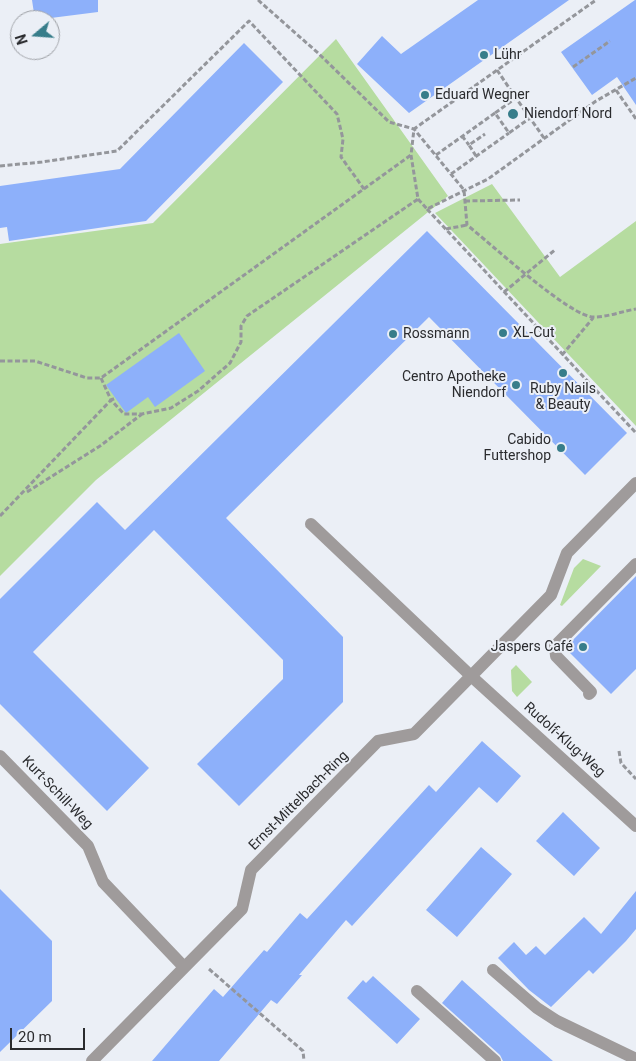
<!DOCTYPE html>
<meta charset="utf-8">
<style>
body{margin:0}
#map{position:relative;width:636px;height:1061px;overflow:hidden;background:#ebeff6;font-family:Roboto,sans-serif}
canvas{display:block}
.north{position:absolute;left:10px;top:10px;width:50px;height:50px;box-sizing:border-box;background:#ebeff6;border:1px solid #9ea1a6;border-radius:50%;rotate:252deg;font-size:14px;font-weight:700;line-height:20px;text-align:center;color:#2a2b2e}
.north::after{content:'';display:block;margin:auto;width:18px;height:22px;background:#377d8a;clip-path:polygon(50% 0,100% 100%,50% 72%,0 100%)}
.scale{position:absolute;left:10px;top:1028px;width:75px;height:22px;box-sizing:border-box;border:2px solid #2a2b2e;border-top:0;padding-left:6px;font-size:15px;line-height:18px;white-space:nowrap;color:#2a2b2e;-webkit-text-stroke:4px #ebeff6;paint-order:stroke}
</style>
<div id="map">
<canvas width="636" height="1061"></canvas>
<div class="north">N</div>
<div class="scale">20 m</div>
</div>
<script>
const ctx = document.querySelector('canvas').getContext('2d');
ctx.lineJoin = 'round';
function fillPath(path, color) { ctx.fillStyle = color; ctx.fill(path, 'evenodd'); }
function trace(path, color, width, dash) { ctx.strokeStyle = color; ctx.lineWidth = width; ctx.lineCap = dash ? 'butt' : 'round'; ctx.setLineDash(dash || []); ctx.stroke(path); }
function drawText(font, color, halo, rows, align = 'center') {
  ctx.font = font + ' Roboto,sans-serif'; ctx.lineWidth = 4; ctx.setLineDash([]); ctx.textBaseline = 'middle'; ctx.strokeStyle = halo; ctx.fillStyle = color; for (const [text, x, y, turn = 0] of rows) {
    ctx.save(); ctx.translate(x, y); ctx.rotate((+turn || 0) * Math.PI / 180); ctx.textAlign = isNaN(turn) ? turn : align; if (halo) ctx.strokeText(text, 0, 0); ctx.fillText(text, 0, 0); ctx.restore();
  }
}
const green = new Path2D(`
 M336 39 448 196 96 480 0 576V244L153 223Z
 M492 184 560 277 636 221V426L435 213Z
 M583 559 601 566 562 606 560 605 574 568Z
 M516 665 532 682 517 697 512 691 511 670Z`);
const building = new Path2D(`
 M32 0H98V12L35 20Z
 M478 0H569L409 113 357 64 382 36 401 54Z
 M635 0H636V105L617 77 592 95 561 52Z
 M244 43 283 82 146 221 9 241 7 227 0 228V186L120 169Z
 M427 231 627 433 585 475 429 317 226 518 343 637V702L239 806 197 764 283 679V660L154 530 33 652 149 768 107 811 0 704V599L97 502 125 530Z
 M179 333 205 371 155 407 148 397 126 413 106 385Z
 M636 576V669L611 694 565 648Z
 M482 741 521 776 497 803 479 787 352 926 346 920 299 975H302L277 1004 271 1000 219 1061H152L214 989 223 997 264 950 267 952 300 913 307 919 429 785 436 792Z
 M563 812 600 848 574 876 536 841Z
 M481 847 512 874 457 937 426 910Z
 M0 889 52 941V1001L0 1052Z
 M636 891V929L626 941 593 974 589 970 551 1007 529 990 498 958 514 942 526 955 536 946 545 955 584 917 601 934Z
 M373 976 420 1019 397 1044 347 998 363 980 366 983Z
 M462 980 523 1035 553 1061H503L500 1055 442 1003Z`);
const path = new Path2D(`
 M258 0 318 53 389 122 414 129 464 190 467 225C489 242 571 318 594 317 608 317 623 311 636 309
 M573 67 610 41
 M497 70 516 98
 M616 90 636 119
 M530 118 516 98 495 113 509 133 530 118 544 138
 M462 136 469 145
 M436 155 495 113
 M476 156 469 145 485 134
 M0 166 42 162 117 151 249 21 337 114 343 139 341 157 364 189
 M451 174 509 133
 M418 199 427 209 488 179 596 101 636 78
 M465 201 520 200
 M427 209 636 433
 M446 229 467 225
 M504 292 556 249
 M562 355 593 318
 M0 361H35L87 378H101L411 155
 M101 378 111 400 116 398
 M27 492 100 446 142 414
 M0 516 111 400 124 414H142L171 408 198 391 230 363 241 342V326L247 316 418 199 411 155 414 129 596 0
 M619 751 621 763 636 779
 M209 969 303 1051 304 1061`);
const minor = new Path2D(`
 M311 524 471 676 636 826
 M589 694 591 692 556 656 555 646 636 564
 M0 756 88 846 103 882 184 967
 M493 970 537 1008 557 1021 636 1059
 M417 991 495 1061
 M92 1061 242 909 251 870 378 741 414 734 551 595 567 553 636 483`);
const markers = [
 [484,55,5,"#377d8a"],
 [425,95,5,"#377d8a"],
 [513,114,6,"#377d8a"],
 [503,333,5,"#377d8a"],
 [393,334,5,"#377d8a"],
 [563,373,5,"#377d8a"],
 [516,385,5,"#377d8a"],
 [561,448,5,"#377d8a"],
 [583,647,5,"#377d8a"]
];
const poiNames = [
 ["Lühr",494,55],
 ["Eduard Wegner",435,95],
 ["Niendorf Nord",524,114],
 ["XL-Cut",513,333],
 ["Rossmann",403,334],
 ["Centro Apotheke",506,377,"right"],
 ["Niendorf",506,393,"right"],
 ["Ruby Nails",563,389,"center"],
 ["& Beauty",563,405,"center"],
 ["Cabido",551,440,"right"],
 ["Futtershop",551,456,"right"],
 ["Jaspers Café",573,647,"right"]
];
const streetNames = [
 ["Rudolf-Klug-Weg",564,740,42],
 ["Kurt-Schill-Weg",57,793,46],
 ["Ernst-Mittelbach-Ring",299,801,-45]
];
fillPath(green, '#b6dca0');
fillPath(building, '#8db0fa');
trace(path, '#94969b', 3, [5, 2.5]);
trace(minor, '#9f9b9b', 12);
for (const [x, y, r, color] of markers) { const dot = new Path2D(); dot.arc(x, y, r, 0, 2 * Math.PI); ctx.fillStyle = color; ctx.fill(dot); trace(dot, '#ebeff6', 2); }
drawText('14px', '#2a2b2e', '#ebeff6', poiNames, 'left');
drawText('14px', '#2a2b2e', '#ebeff6', streetNames);
</script>
